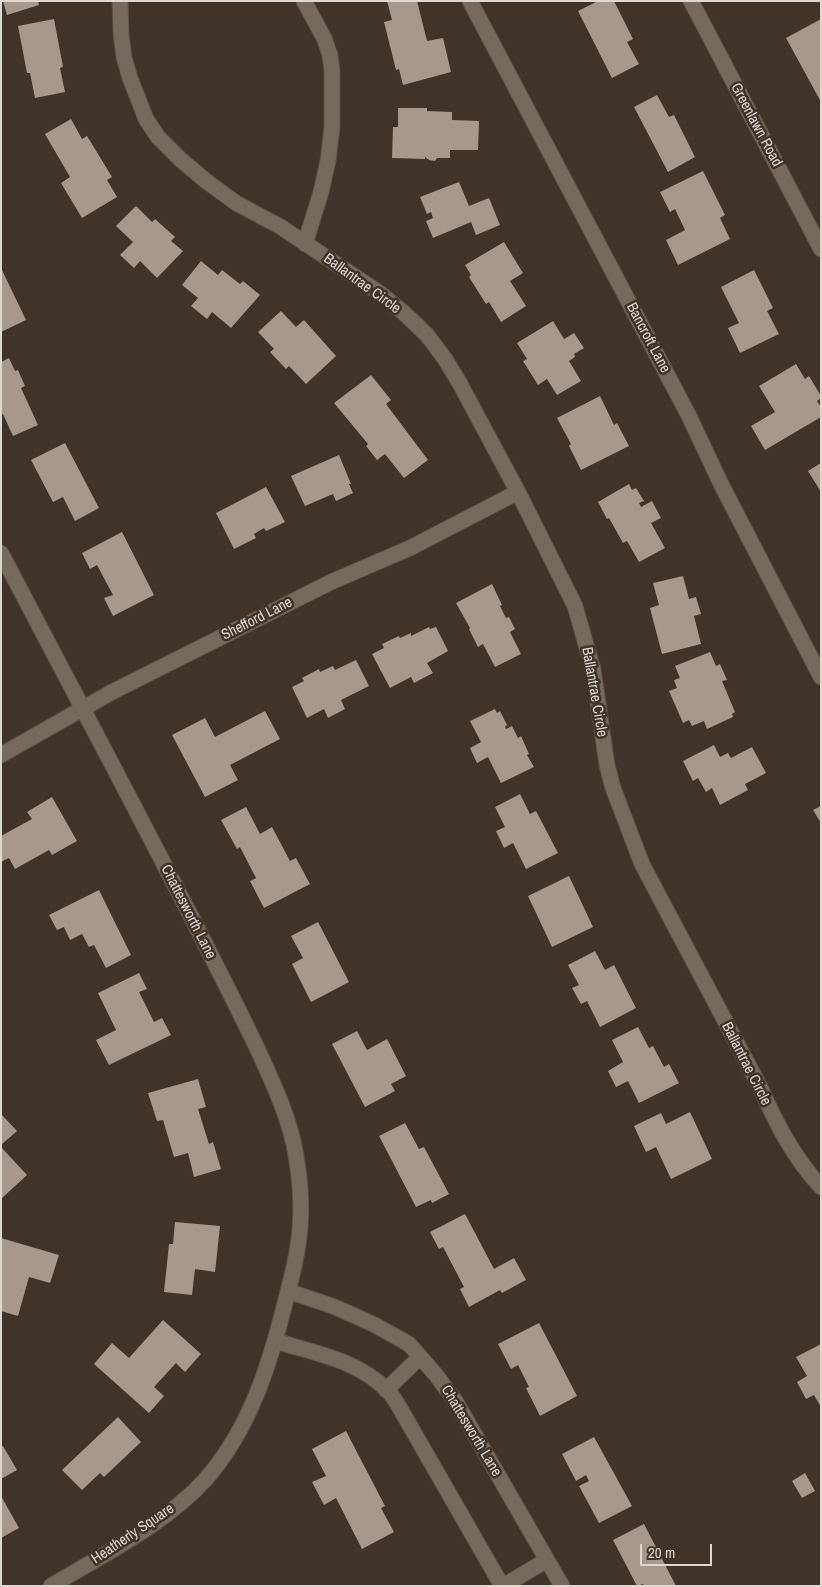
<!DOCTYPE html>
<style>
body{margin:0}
#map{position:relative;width:822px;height:1587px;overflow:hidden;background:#3f332a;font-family:"Archivo Narrow",sans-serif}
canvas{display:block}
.frame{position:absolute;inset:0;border:2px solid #dfd7d1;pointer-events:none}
.scale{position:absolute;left:640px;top:1544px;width:72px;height:22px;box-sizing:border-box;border:2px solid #dfd7d1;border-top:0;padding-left:6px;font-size:15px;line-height:18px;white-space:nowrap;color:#dfd7d1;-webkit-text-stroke:4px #3f332a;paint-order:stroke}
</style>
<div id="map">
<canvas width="822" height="1587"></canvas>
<div class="frame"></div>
<div class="scale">20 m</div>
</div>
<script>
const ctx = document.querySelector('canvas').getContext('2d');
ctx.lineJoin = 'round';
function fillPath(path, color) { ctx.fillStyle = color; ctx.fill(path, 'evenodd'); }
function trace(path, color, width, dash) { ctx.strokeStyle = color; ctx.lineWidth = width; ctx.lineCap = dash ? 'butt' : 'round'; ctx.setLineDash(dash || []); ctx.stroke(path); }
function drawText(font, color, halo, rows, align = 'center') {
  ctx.font = font + ' "Archivo Narrow",sans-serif'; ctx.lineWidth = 5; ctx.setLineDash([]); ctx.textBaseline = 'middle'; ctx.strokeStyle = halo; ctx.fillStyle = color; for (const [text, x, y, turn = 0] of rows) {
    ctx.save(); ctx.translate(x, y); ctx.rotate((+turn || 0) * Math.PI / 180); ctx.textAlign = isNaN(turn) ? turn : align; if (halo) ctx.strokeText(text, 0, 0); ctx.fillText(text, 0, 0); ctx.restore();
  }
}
const building = new Path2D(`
 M3 1H38L39 5 7 15Z
 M387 1H417L427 41 443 38 451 72 403 85 399 69 396 70 384 22 392 20Z
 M598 1H614L633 39 627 42 639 64 612 78 578 11Z
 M54 19 63 67 60 68 65 92 35 98 30 73H27L18 26Z
 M821 19V102L786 38Z
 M657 95 669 117 674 115 695 157 668 172 634 107Z
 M398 108H427V111L452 112V120L479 121 478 150H450V158H437L435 161 429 160 425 157V159L392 158 393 127H398Z
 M71 119 82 139 87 136 112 177 107 180 117 197 82 218 61 183 70 177 45 134Z
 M703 171 725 215 720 218 730 239 678 265 666 240 685 230 675 209 670 212 660 192Z
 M459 182 469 206 489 198 500 225 476 235 471 222 433 238 426 221 433 218 431 212 427 214 420 197Z
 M136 206 152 222 155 219 175 237 171 241 183 251 157 278 140 261 134 268 120 255 133 242 116 226Z
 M504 242 523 273 510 281 526 306 501 322 489 302 486 304 469 277 471 275 465 265Z
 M201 261 218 275 222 270 240 284 243 281 260 295 231 328 212 312 207 319 191 306 198 298 182 285Z
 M1 268 26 320 1 332Z
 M754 270 773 308 767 311 779 334 740 353 728 328 739 323 721 287Z
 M281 311 296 327 304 320 336 356 306 384 289 366 286 369 270 352 274 349 258 332Z
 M553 321 564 339 574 333 584 348 574 354 575 357 569 361 581 381 557 395 547 379 538 385 523 361 527 359 517 343Z
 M9 358 15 371 18 370 25 386 21 388 38 425 13 436 3 414 1 415V362Z
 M796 364 805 379 809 376 821 396V398L817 401 821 407V417L765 450 751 426 775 412 759 386Z
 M371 375 391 400 386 404 428 460 404 478 385 454 377 460 366 446 368 444 334 403Z
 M600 396 614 425 617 423 629 446 581 470 569 446 571 444 557 418Z
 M65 443 99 508 75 521 63 497 53 502 31 460Z
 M339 455 351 484H349L353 493 336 501 333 494 305 506 291 476Z
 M821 463V492L808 471Z
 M629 484 632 490 636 488 644 501 639 503 641 507 652 501 661 518 651 523 665 548 639 562 627 541 623 543 609 518 607 519 598 502Z
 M266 487 285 522 266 531 264 528 254 534 256 538 234 549 216 513Z
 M122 532 154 595 113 616 104 598 113 595 97 565 90 569 82 553Z
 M683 576 689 599 696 597 701 614 694 616 701 644 662 654 650 608 659 605 653 583Z
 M492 584 502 605 500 606 506 618 509 617 515 629 510 632 521 654 495 667 483 644 478 647 469 629 470 628 456 603Z
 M429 627 430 629 436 627 448 651 427 663 433 673 414 683 411 677 390 688 372 654 384 648 382 644 399 636 400 638 411 633V636Z
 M710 652 716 666 720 664 727 680 722 681 735 712 732 714 733 717 707 729 704 721 692 726 689 720 683 723 669 691 677 688 674 680 680 678 675 666Z
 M356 660 369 686 341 700 345 709 328 718 324 709 307 718 292 687 304 681 302 678 319 669 320 672 333 666 335 670Z
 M495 709 497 713 500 711 507 725 505 727 506 729 512 726 518 738 521 736 529 754 527 755 534 767 501 783 488 757 477 763 470 748 481 742 470 721Z
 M265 711 280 739 230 765 238 780 205 797 172 735 205 718 215 737Z
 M714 745 720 757 728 753 731 758 752 747 766 773 745 784 748 790 720 805 712 788 706 792 698 778 693 781 683 761Z
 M520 794 530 814 536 811 558 853 526 869 513 843 504 848 496 831 505 827 495 807Z
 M52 797 77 841 52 855 49 850 15 869 9 858 1 862V836L32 819 27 812Z
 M821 806V823L813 810Z
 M246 807 260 834 272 827 290 861 296 858 310 884 264 908 250 881 256 878 240 847 237 849 221 820Z
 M569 876 593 927 552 947 528 896Z
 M99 890 131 955 106 968 94 945 89 947 82 934 70 940 64 927 57 930 49 915Z
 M318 922 349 982 311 1002 292 964 303 958 291 936Z
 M595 951 605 970 614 965 636 1008 600 1027 587 1001 581 1004 572 988 579 985 568 965Z
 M139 973 147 989 139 992 154 1022 162 1018 171 1035 109 1065 96 1040 116 1030 98 993Z
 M638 1027 649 1048 653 1046 664 1067 669 1064 679 1083 639 1103 628 1081 616 1087 608 1071 623 1062 612 1040Z
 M357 1031 367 1050 387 1039 406 1076 391 1084 395 1091 365 1107 332 1044Z
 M198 1079 206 1107 198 1109 209 1144 213 1142 221 1169 194 1177 188 1153 174 1157 163 1120 157 1121 148 1093Z
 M690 1112 712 1159 671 1179 656 1147 646 1152 634 1126 661 1113 666 1124Z
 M1 1114 17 1131 1 1145Z
 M405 1123 419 1149 424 1147 449 1194 432 1203 431 1200 416 1207 379 1136Z
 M1 1147 27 1175 1 1199Z
 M465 1214 494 1269 514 1258 526 1280 502 1293 500 1290 469 1307 460 1289 464 1287 443 1247 439 1249 430 1232Z
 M175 1222 220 1226 215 1272 195 1269 192 1295 164 1292 169 1244H173Z
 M1 1238 59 1255 50 1283 29 1277 18 1316 1 1311Z
 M163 1320 201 1354 185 1372 176 1363 154 1387 164 1396 149 1413 94 1364 112 1343 129 1358Z
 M539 1323 577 1396 540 1416 526 1388 529 1387 518 1365 511 1369 498 1344Z
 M821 1344V1407L814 1395 806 1399 797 1382 807 1376 796 1357Z
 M118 1417 141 1442 104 1477 100 1473 82 1490 62 1470Z
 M346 1431 385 1506 381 1508 394 1532 362 1549 336 1498 324 1505 312 1482 326 1476 312 1449Z
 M594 1437 632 1506 599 1523 579 1486 589 1481 586 1475 576 1481 562 1454Z
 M3 1446 17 1470 1 1479V1447Z
 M805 1473 815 1491 802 1498 792 1481Z
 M1 1496 19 1528 1 1538Z
 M644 1524 676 1586H644L643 1584 637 1586 613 1540Z`);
const street = new Path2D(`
 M120 1 121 34 124 57 130 78 146 119 158 137 180 159 206 181 236 203 281 227 381 294 404 313 427 335 445 359 459 382 518 492 575 606 593 669 607 765 613 788 642 864 760 1087C776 1123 794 1158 821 1187
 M304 1 324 38 330 55 332 71V127L328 161 321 192 305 244
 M470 1 689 416 721 484 821 677
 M691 1 821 249
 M1 553C66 676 131 800 195 924 216 965 237 1006 257 1048 273 1083 290 1118 296 1156 300 1179 302 1204 300 1228 298 1253 292 1276 286 1299 270 1364 250 1429 205 1480 164 1525 102 1555 51 1586
 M1 755 112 692 331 582 410 548 518 492
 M288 1291 335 1307 375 1325 409 1344 436 1375 456 1402 562 1586
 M275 1341C315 1353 358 1360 388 1391 395 1398 400 1409 405 1417L502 1586
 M386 1390 420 1357
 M503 1586 547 1560`);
const streetNames = [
 ["Greenlawn Road",756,125,62],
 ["Ballantrae Circle",362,284,36],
 ["Bancroft Lane",648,338,62],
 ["Shefford Lane",257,619,-27],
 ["Ballantrae Circle",594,692,80],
 ["Chattesworth Lane",188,912,63],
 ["Ballantrae Circle",746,1064,63],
 ["Chattesworth Lane",471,1431,59],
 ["Heatherly Square",133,1534,-34]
];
fillPath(building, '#a7988d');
trace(street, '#5a5047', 17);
trace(street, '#76695e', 15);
drawText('15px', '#dfd7d1', '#3f332a', streetNames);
</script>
